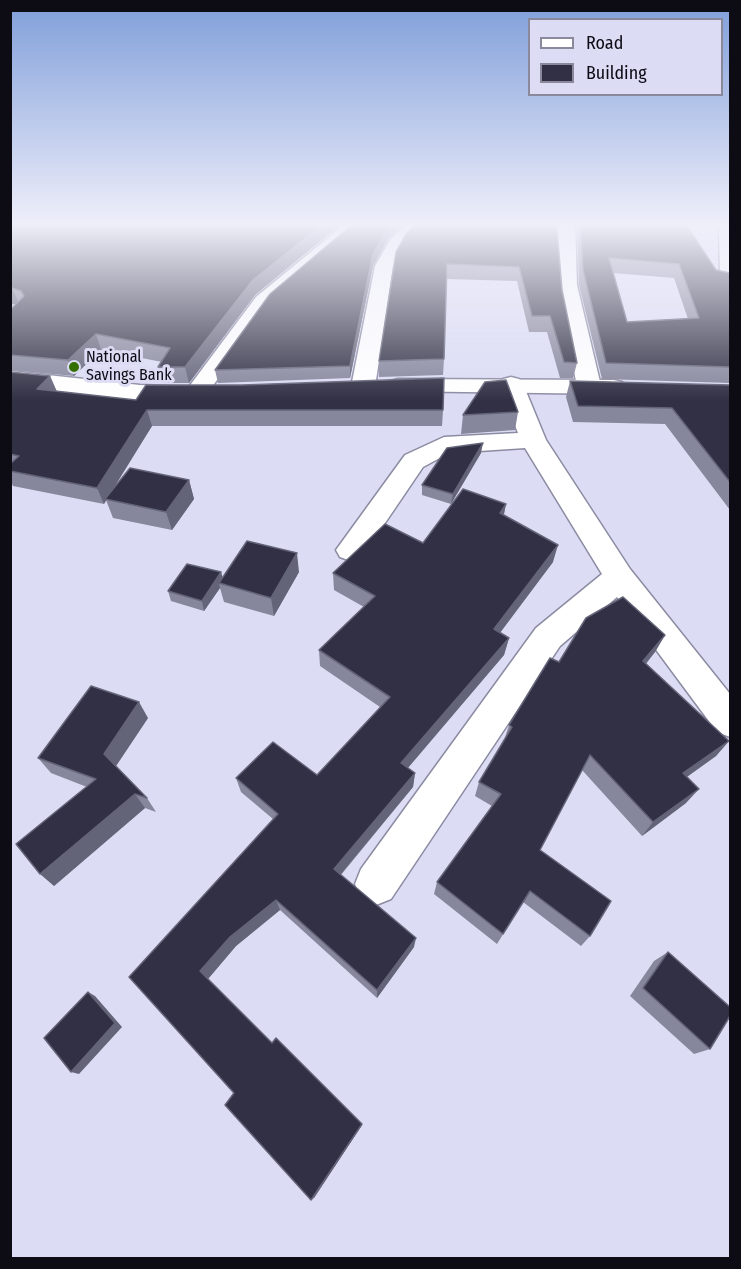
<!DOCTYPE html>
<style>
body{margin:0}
#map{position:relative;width:741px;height:1269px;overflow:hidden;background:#dcdcf5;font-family:"Fira Sans Condensed",sans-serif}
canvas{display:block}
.frame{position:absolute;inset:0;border:12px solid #0d0c15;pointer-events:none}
.legend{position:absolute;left:528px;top:18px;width:195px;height:78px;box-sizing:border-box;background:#dcdcf5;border:2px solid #89899b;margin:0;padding:8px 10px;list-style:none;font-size:18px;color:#0d0c15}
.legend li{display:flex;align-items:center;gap:12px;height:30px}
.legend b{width:30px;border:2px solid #89899b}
</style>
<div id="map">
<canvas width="741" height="1269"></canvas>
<div class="frame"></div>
<ul class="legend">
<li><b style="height:8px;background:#fff"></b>Road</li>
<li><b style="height:16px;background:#313044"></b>Building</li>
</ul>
</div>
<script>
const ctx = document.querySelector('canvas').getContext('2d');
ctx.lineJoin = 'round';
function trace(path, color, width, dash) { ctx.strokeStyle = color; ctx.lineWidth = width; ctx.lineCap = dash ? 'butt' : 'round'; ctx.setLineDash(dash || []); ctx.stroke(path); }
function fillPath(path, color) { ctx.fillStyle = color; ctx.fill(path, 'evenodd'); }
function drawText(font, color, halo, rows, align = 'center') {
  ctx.font = font + ' "Fira Sans Condensed",sans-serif'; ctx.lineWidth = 6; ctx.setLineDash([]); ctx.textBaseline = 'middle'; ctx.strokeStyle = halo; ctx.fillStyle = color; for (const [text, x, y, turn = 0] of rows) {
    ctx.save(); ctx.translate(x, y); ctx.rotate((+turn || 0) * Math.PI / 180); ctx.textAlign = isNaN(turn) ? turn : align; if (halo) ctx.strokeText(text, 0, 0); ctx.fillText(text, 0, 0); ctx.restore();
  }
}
const street = new Path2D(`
 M346 223H365L270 305 205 397H189L185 392 256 297Z
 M408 223H426L404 247 393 266 375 387 371 392H355L351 387 375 266 390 240Z
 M557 223H575L577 285 601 386 597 391H581L577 386C567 332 552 279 557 223Z
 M719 223H730V287L720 281Z
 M511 377 519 379 523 384 546 440 630 569 730 694V737L717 732 617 597 560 646 391 899 376 905 361 899 355 884 361 869 536 628 602 574 525 448 449 453 423 467 362 557 351 561 340 557 336 550 405 455 444 437 518 433 499 384 503 379Z`);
const primary = new Path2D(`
 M10 371 140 385 193 387 197 392 193 397C149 408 58 390 10 385Z
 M398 379 614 380 622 382 626 387 622 392 614 394 390 391 386 386 390 381Z`);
const wall = new Path2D(`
 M10 223H342L255 295 189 383H162L158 367 162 362 101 350 74 376 10 370V309L12 308 17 303 10 305Z
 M354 223H401V227L388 239 373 266 350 378 218 383 215 370Z
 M416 223 557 229 562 290 577 363 573 378H560L547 332H529L517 281 446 279 444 359 443 375 379 377V361Z
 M577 223H685L716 270 730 273V510L665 424 573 422 566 397 570 381 730 385V383L602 379 579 285ZM613 273 674 278 688 319 627 322Z
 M10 372 50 376 57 392 136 400 443 410 442 426H152L110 492 189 480 194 499 172 530 113 518 106 500 104 504 13 486 10 480Z
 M518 412 515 430 461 434 463 415Z
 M481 453 451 504 422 495V485Z
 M506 504 504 515 553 562 500 633 509 638 504 655 408 768 415 773 413 787 341 875 414 947 377 998 280 910 236 946 208 979 272 1043 362 1125 314 1198 234 1093 129 977 273 819 241 792 236 778 317 775 380 707 320 666 319 650 364 607 334 590 333 573 423 543Z
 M221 572 222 578 299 572 274 616 224 602 220 588 204 611 171 601 168 591Z
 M665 635 655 652 646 664 729 741 716 756 687 777 686 803 642 836 582 770 540 850 590 936 581 946 523 902 497 944 434 894 437 882 492 806 475 796 479 782 504 741 509 725 559 662Z
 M148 718 116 766 147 798 156 812 145 808 54 886 87 787 51 773 38 758Z
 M668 952 710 1049 694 1054 630 996 654 961Z`);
const shadedWall = new Path2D(`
 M324 223H342L255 295 189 383 185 367 253 280Z
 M393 223H401V227L388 239 373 266 350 378V366L373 254 388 228Z
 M10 288H12L19 303 10 305Z
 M96 334 101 350 74 376 68 360Z
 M50 376 57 392 37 389Z
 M147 410 152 426 104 504 97 488Z
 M483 443 481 453 451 504 453 494Z
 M189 480 194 499 172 530 166 512Z
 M506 504 502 522 500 513Z
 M558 545 553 562 490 646 494 629Z
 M297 553 299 572 274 616 271 598Z
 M221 572 224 582 219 583 220 588 204 611 202 601Z
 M665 635 655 652 633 679 643 661Z
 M509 638 504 655 400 777 401 763Z
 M139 702 148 718 114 769 104 754Z
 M729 741 716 756 671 788 683 773Z
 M415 773 413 787 335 881 334 869Z
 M699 789 686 803 642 836 653 822Z
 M135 794 145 808 54 886 40 874Z
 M276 900 280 910 236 946 208 979 200 971 230 937Z
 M416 938 414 947 377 998V990Z
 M88 992 95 996 122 1027 79 1074 71 1072Z
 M362 1124V1125L314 1198 311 1200Z`);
const building = new Path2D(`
 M10 223H324L253 280 185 367H158L170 348 96 334 68 360 10 355V309L12 308 24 296 21 291 12 288H10Z
 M354 223H393L388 228 373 254 350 366 215 370 270 294Z
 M416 223H557V229L562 290 577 363 564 362 550 316H532L519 267 447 264 444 359 379 361 396 252 406 234Z
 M580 223H685L716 270 730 273V367L606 363 583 270ZM609 258 679 264 699 318 627 322Z
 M10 372 50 376 37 389 136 400 146 385H242L444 378 443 410H147L97 488 10 471V464L19 456 10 454Z
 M506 380 518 412 463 415 485 382Z
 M570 381 730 385V482L672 408 578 406Z
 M483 443 453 494 422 485 447 448Z
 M130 468 189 480 166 512 105 499Z
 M463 489 506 504 500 513 558 545 494 629 509 638 401 763 415 773 334 869 416 938 377 990 276 900 230 937 200 971 272 1043 276 1038 362 1124 311 1200 225 1105 234 1093 129 977 278 814 236 778 273 742 317 775 390 697 319 650 375 596 333 573 385 524 423 543Z
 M247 541 297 553 271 598 219 583Z
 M187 564 221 572 202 601 168 591Z
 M623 597 665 635 643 661 729 741 683 773 699 789 653 822 590 755 540 850 611 901 590 936 530 891 503 934 437 882 501 794 479 782 512 727 509 725 550 658 559 662 586 618Z
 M91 686 139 702 104 754 147 798 135 794 40 874 16 844 96 779 38 758Z
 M668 952 730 1007V1016L710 1049 643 988Z
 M88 992 115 1023 71 1072 44 1038Z`);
const markers = [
 [74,367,6,"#356f00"]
];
const farPoinames = [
 ["National",86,358],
 ["Savings Bank",86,376]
];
trace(street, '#8b8ba2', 3);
trace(primary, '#8b8ba2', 3);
fillPath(street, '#fff');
fillPath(primary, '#fff');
fillPath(wall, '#86869c');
fillPath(shadedWall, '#646479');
fillPath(building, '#313044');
trace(building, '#646479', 1.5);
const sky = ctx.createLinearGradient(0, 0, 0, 401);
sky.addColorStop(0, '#7f9eda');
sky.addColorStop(0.56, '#efeffa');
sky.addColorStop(1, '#efeffa00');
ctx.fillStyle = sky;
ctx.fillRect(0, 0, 741, 401);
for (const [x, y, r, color] of markers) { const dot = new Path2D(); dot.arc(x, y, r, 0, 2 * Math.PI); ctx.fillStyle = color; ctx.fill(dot); trace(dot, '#dcdcf5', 2); }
drawText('16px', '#0d0c15', '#dcdcf5', farPoinames, 'left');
</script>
